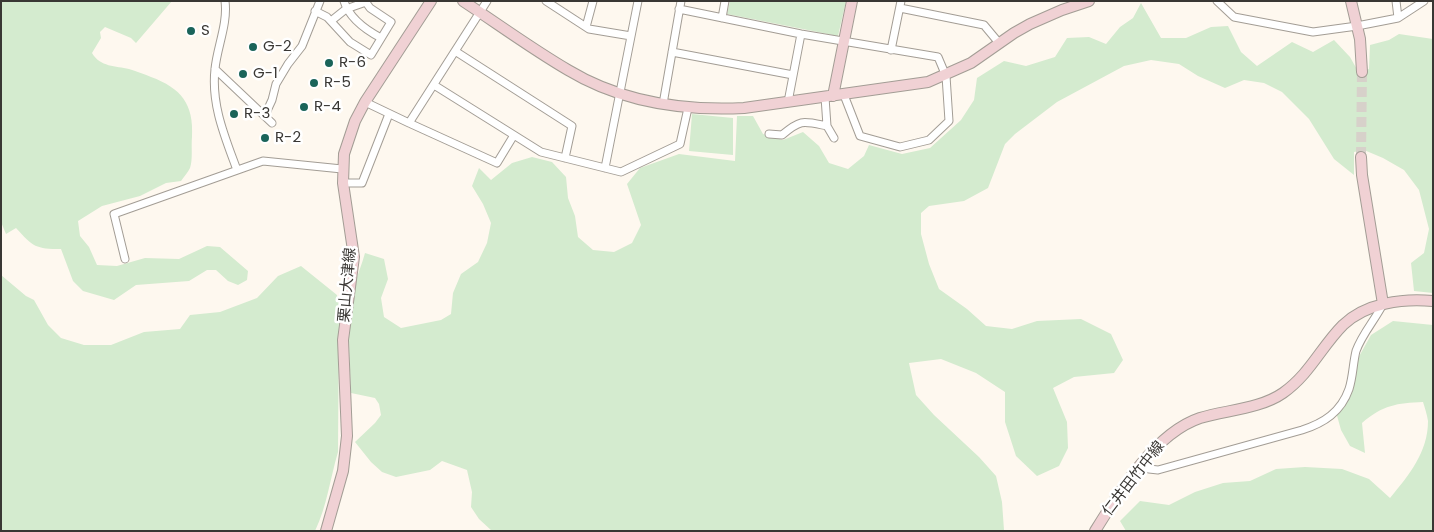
<!DOCTYPE html>
<meta charset="utf-8">
<style>
body{margin:0}
#map{position:relative;width:1434px;height:532px;overflow:hidden;background:#fef8ef;font-family:Poppins,sans-serif}
canvas{display:block}
.frame{position:absolute;inset:0;border:2px solid #393734;pointer-events:none}
</style>
<div id="map">
<canvas width="1434" height="532"></canvas>
<div class="frame"></div>
</div>
<script>
const ctx = document.querySelector('canvas').getContext('2d');
ctx.lineJoin = 'round';
function fillPath(path, color) { ctx.fillStyle = color; ctx.fill(path, 'evenodd'); }
function trace(path, color, width, dash) { ctx.strokeStyle = color; ctx.lineWidth = width; ctx.lineCap = dash ? 'butt' : 'round'; ctx.setLineDash(dash || []); ctx.stroke(path); }
function drawText(font, color, halo, rows, align = 'center') {
  ctx.font = font + ' Poppins,"Noto Sans JP",sans-serif'; ctx.lineWidth = 5; ctx.setLineDash([]); ctx.textBaseline = 'middle'; ctx.strokeStyle = halo; ctx.fillStyle = color; for (const [text, x, y, turn = 0] of rows) {
    ctx.save(); ctx.translate(x, y); ctx.rotate((+turn || 0) * Math.PI / 180); ctx.textAlign = isNaN(turn) ? turn : align; if (halo) ctx.strokeText(text, 0, 0); ctx.fillText(text, 0, 0); ctx.restore();
  }
}
const green = new Path2D(`
 M1 1H172L136 43 131 38 105 27 100 32 101 38 92 53C100 67 116 66 129 69 136 71 144 74 151 77 181 88 194 104 192 137 191 147 193 159 190 168 188 172 184 177 181 181L166 183 140 196 102 206 78 221 80 236 89 247 97 265 117 266 145 258 179 259 207 246 220 247 248 271 247 280 238 285 228 281 216 270H207L189 281 136 285 114 300 83 291 73 281 61 249C36 249 33 247 16 228L6 234 1 222Z
 M730 1H846L838 36 727 14Z
 M1141 3 1161 38H1186L1211 27 1228 26 1241 52 1257 66 1292 42 1313 52 1334 40 1350 57 1359 73 1369 69 1370 45 1389 40 1399 34 1433 39V293L1414 291 1411 263 1424 253 1429 229 1419 190 1404 170 1383 158 1364 150 1354 152V175L1334 159 1309 119 1282 92 1264 83 1244 80 1225 88 1198 76 1179 64 1151 60 1124 66 1057 102 1015 134 1005 144 988 188 964 201 929 206 921 213V234L929 264 939 289 967 309 986 326 1012 329 1037 321 1081 319 1111 334 1123 360 1114 373 1074 377 1053 388 1067 422 1068 448 1059 466 1037 476 1016 456 1005 422V392L976 373 941 359 909 363 916 395 934 415 979 457 996 476 1002 502 1004 530 492 531 479 519 471 507 472 492 467 470 442 461 430 470 396 477 382 472 371 462 355 442 375 423 381 415 379 404 375 398 351 393C350 358 346 321 354 287 357 276 362 264 365 253L384 259 388 279 381 298 384 317 401 328 441 320 451 314 453 293 461 274 478 262 487 243 491 223 483 204 472 186 479 168 491 180 512 163 532 157 552 162 566 177 568 198 575 216 578 237 593 250 614 252 632 243 641 225 627 184 640 168 679 154 735 161 737 116H753L763 134 783 140 803 132 819 146 829 163 848 169 864 156 869 145 902 154 930 148 961 120 974 100 977 78 1004 61 1026 66 1055 57 1067 38 1089 37 1106 44 1120 27 1133 18Z
 M692 114 733 118V155L689 151Z
 M301 266 337 295 339 306 338 452C330 479 327 506 315 531H1V275L26 296 34 300 48 325 61 338 84 345H111L144 332 180 329 190 315 220 312 257 298 278 276Z
 M1393 321 1433 325V531H1126L1120 521 1140 501 1169 505 1195 492 1223 483 1250 481 1276 469 1305 467 1342 469 1369 479 1390 498C1409 475 1428 452 1428 421 1427 415 1425 408 1423 402 1397 403 1383 405 1362 423L1365 453 1350 446 1341 430 1336 412 1349 387 1357 360 1371 335Z`);
const secondaryTunnel = new Path2D(`
 M1361 157 1362 72`);
const street = new Path2D(`
 M225 1C228 24 217 47 215 69 211 105 225 137 237 170
 M344 1C349 18 366 30 381 38
 M546 1 589 29 631 36
 M1217 1 1234 17 1313 32 1357 26 1398 18 1424 1
 M1396 1 1398 18
 M900 8 984 25 999 43
 M679 9 801 34 938 57 946 76 949 121 929 140 900 147 860 136 844 95
 M315 11 327 17 350 42 371 55 391 22 370 8 365 1
 M722 18 725 1
 M331 21 346 9 366 2
 M586 27 593 1
 M891 50 901 1
 M455 51 572 126 565 158
 M672 52 793 75
 M215 69 272 123
 M434 85 541 152 621 172 680 144 688 108
 M825 97 827 126 834 138
 M365 102 409 123 487 1
 M788 102 801 34
 M663 104 681 1
 M265 115 272 100 276 84 288 64 302 46 320 1
 M409 123 497 163 514 135
 M769 134 782 135C801 119 803 121 827 126
 M605 168 638 1
 M343 183H362L389 114
 M125 259 114 214 263 161 342 169
 M1142 464 1149 469 1158 470 1302 430C1324 423 1341 412 1349 389 1353 377 1353 363 1356 351 1362 334 1375 320 1383 304`);
const secondary = new Path2D(`
 M463 1C498 24 532 49 568 70 621 102 684 111 744 108L928 82 971 63 1014 33 1030 24 1062 10 1089 1
 M1351 1 1360 39 1362 72
 M833 96 852 1
 M1361 157 1362 175 1383 304
 M326 531 343 471 347 436 343 340 354 257 343 183 344 154 355 121 365 102 431 1
 M1095 531C1119 492 1155 433 1200 418 1226 410 1260 409 1283 393 1310 374 1321 347 1343 325 1366 303 1403 298 1433 301`);
const markers = [
 [191,31,5,"#1a645a"],
 [253,47,5,"#1a645a"],
 [329,63,5,"#1a645a"],
 [243,74,5,"#1a645a"],
 [314,83,5,"#1a645a"],
 [304,107,5,"#1a645a"],
 [234,114,5,"#1a645a"],
 [265,138,5,"#1a645a"]
];
const poiNames = [
 ["S",201,31],
 ["G-2",263,47],
 ["R-6",339,63],
 ["G-1",253,74],
 ["R-5",324,83],
 ["R-4",314,107],
 ["R-3",244,114],
 ["R-2",275,138]
];
const streetNames = [
 ["栗山大津線",348,285,-85],
 ["仁井田竹中線",1134,479,-52]
];
fillPath(green, '#d4ebcf');
trace(secondaryTunnel, '#d7d1ca', 10, [10, 5]);
trace(street, '#a39d95', 9);
trace(secondary, '#a39d95', 12);
trace(street, '#fff', 7);
trace(secondary, '#f0d1d4', 10);
for (const [x, y, r, color] of markers) { const dot = new Path2D(); dot.arc(x, y, r, 0, 2 * Math.PI); ctx.fillStyle = color; ctx.fill(dot); trace(dot, '#fff', 2); }
drawText('15px', '#393734', '#fff', poiNames, 'left');
drawText('15px', '#393734', '#fff', streetNames);
</script>
